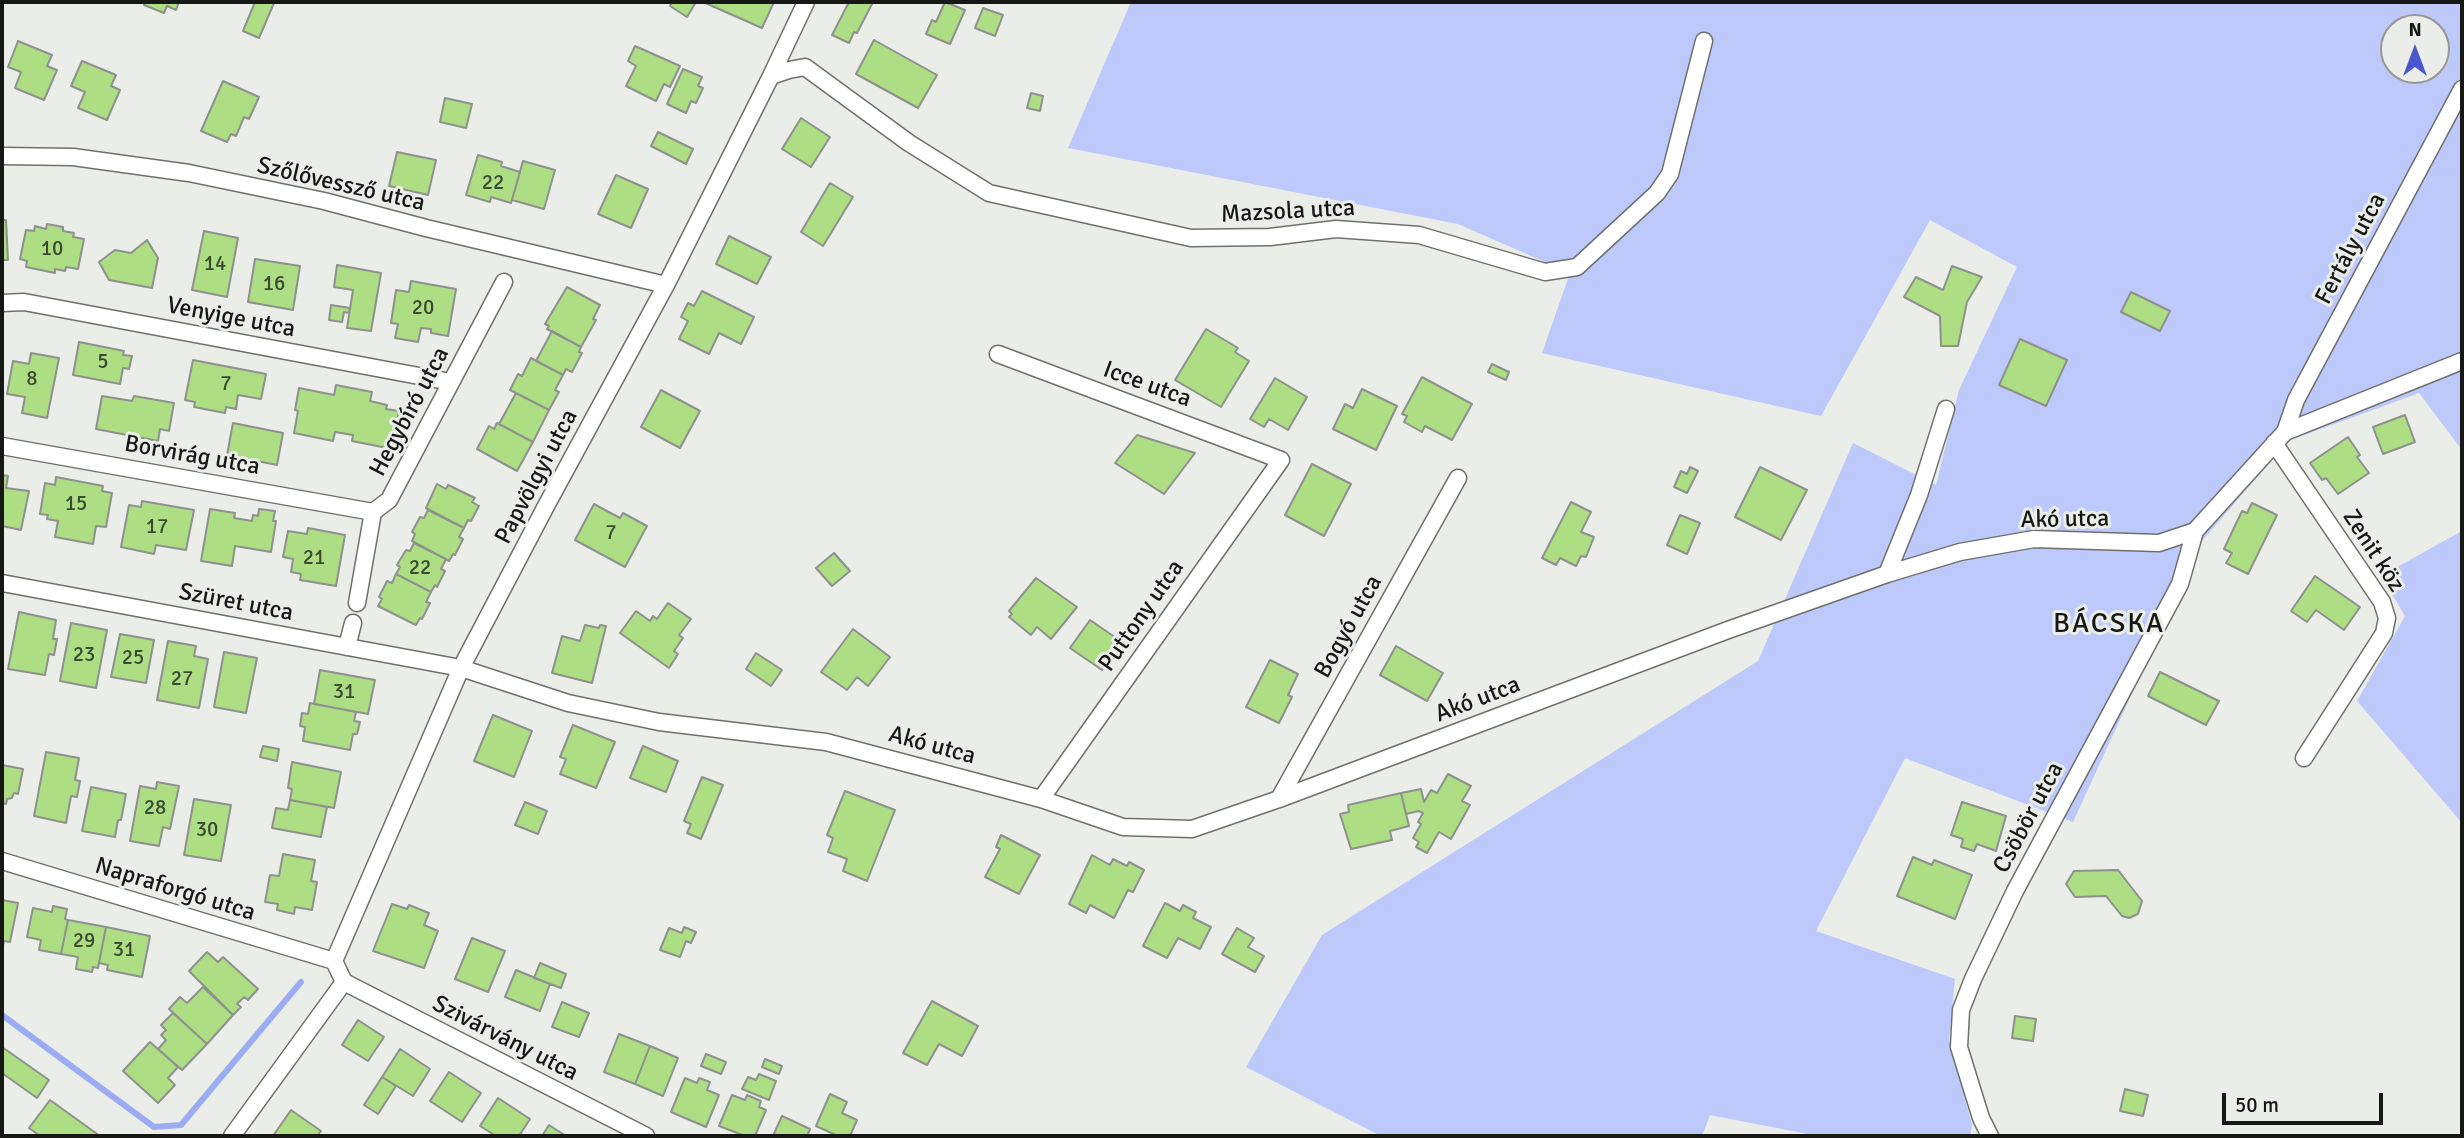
<!DOCTYPE html>
<meta charset="utf-8">
<style>
body{margin:0}
#map{position:relative;width:2464px;height:1138px;overflow:hidden;background:#eaede8;font-family:Signika,sans-serif}
canvas{display:block}
.frame{position:absolute;inset:0;border:4px solid #171816;pointer-events:none}
.north{position:absolute;left:2380px;top:14px;width:70px;height:70px;box-sizing:border-box;background:#eaede8;border:2px solid #969894;border-radius:50%;rotate:0deg;font-size:19px;font-weight:700;line-height:28px;text-align:center;color:#171816}
.north::after{content:'';display:block;margin:auto;width:24px;height:32px;background:#4a57cc;clip-path:polygon(50% 0,100% 100%,50% 72%,0 100%)}
.scale{position:absolute;left:2222px;top:1093px;width:161px;height:32px;box-sizing:border-box;border:4px solid #171816;border-top:0;padding-left:9px;font-size:21px;line-height:24px;white-space:nowrap;color:#171816;-webkit-text-stroke:5px #eaede8;paint-order:stroke}
</style>
<div id="map">
<canvas width="2464" height="1138"></canvas>
<div class="frame"></div>
<div class="north">N</div>
<div class="scale">50 m</div>
</div>
<script>
const ctx = document.querySelector('canvas').getContext('2d');
ctx.lineJoin = 'round';
function fillPath(path, color) { ctx.fillStyle = color; ctx.fill(path, 'evenodd'); }
function trace(path, color, width, dash) { ctx.strokeStyle = color; ctx.lineWidth = width; ctx.lineCap = dash ? 'butt' : 'round'; ctx.setLineDash(dash || []); ctx.stroke(path); }
function drawText(font, color, halo, rows, align = 'center') {
  ctx.font = font + ' Signika,sans-serif'; ctx.lineWidth = 6; ctx.setLineDash([]); ctx.textBaseline = 'middle'; ctx.strokeStyle = halo; ctx.fillStyle = color; for (const [text, x, y, turn = 0] of rows) {
    ctx.save(); ctx.translate(x, y); ctx.rotate((+turn || 0) * Math.PI / 180); ctx.textAlign = isNaN(turn) ? turn : align; if (halo) ctx.strokeText(text, 0, 0); ctx.fillText(text, 0, 0); ctx.restore();
  }
}
const green = new Path2D(`
 M1131 2H2462V450L2419 393 2288 441 2202 541 2073 822 1905 758 1816 931 1955 979 1949 1040 1972 1125 1970 1136H1818L1710 1115 1702 1136H1381L1246 1067 1322 935 1758 661 1853 443 1936 485 1959 390 2017 267 1930 220 1821 416 1542 353 1570 273 1458 224 1068 148ZM2394 28H2436V70H2394Z
 M2462 531V823L2357 701 2405 616 2381 576Z`);
const stream = new Path2D(`
 M2 1015 154 1127 181 1125 301 982`);
const building = new Path2D(`
 M146 2H179L176 10 167 6 164 13 144 5Z
 M255 2 274 3 259 38 243 31Z
 M672 2H696L687 17 670 6Z
 M703 2H774L762 28Z
 M849 2H873L857 33 854 32 849 43 832 35Z
 M945 2 965 10 950 44 926 34 932 20 936 22Z
 M983 8 1003 15 995 36 975 28Z
 M874 40 937 75 918 108 856 74Z
 M18 41 52 55 47 66 57 70 44 100 15 88 21 72 8 67Z
 M635 46 680 66 670 87 664 84 656 101 626 86 636 66 628 61Z
 M82 61 116 75 111 86 120 90 107 120 78 108 85 92 71 86Z
 M683 69 702 77 698 86 703 88 696 103 691 101 686 113 667 104Z
 M223 81 259 97 249 119 244 117 236 136 231 134 227 142 201 131Z
 M1031 93 1043 96 1040 111 1027 108Z
 M445 98 472 104 466 128 440 122Z
 M801 118 830 137 811 167 782 149Z
 M658 132 693 149 686 164 651 146Z
 M397 152 436 160 428 195 389 186Z
 M478 155 502 162 501 166 520 172 511 203 491 197 490 202 466 195Z
 M523 161 555 170 544 209 512 200Z
 M616 175 648 189 631 228 598 214Z
 M830 183 853 197 823 246 801 232Z
 M2 220H6L8 260H2Z
 M47 224 63 227V231L74 233 73 237 84 239 78 269 66 267 65 271 55 269V273L26 267 27 261 20 259 26 230 34 231 35 226 46 229Z
 M204 231 238 238 227 297 192 290Z
 M729 236 771 257 757 284 716 264Z
 M147 240 158 258 152 288 109 280 99 262 115 250 131 253Z
 M255 259 300 266 293 310 248 302Z
 M337 265 381 273 371 331 347 328 353 290 334 287Z
 M1952 266 1982 277 1967 302 1958 346H1941L1940 316 1904 297 1916 277 1943 290Z
 M411 281 456 289 448 336 431 333V329L421 328 418 342 395 338 398 324 391 323 396 290 409 292Z
 M567 287 600 305 593 319 596 320 581 347 547 329 549 326 545 324Z
 M702 291 754 317 741 344 719 333 709 354 679 339 688 321 681 317 688 303 694 306Z
 M2131 292 2170 311 2160 331 2121 312Z
 M331 305 350 308 349 313 344 312 342 322 329 320Z
 M1206 329 1238 348 1235 352 1249 361 1221 407 1175 380Z
 M552 331 581 347 579 352 582 353 572 372 566 369 563 375 536 361Z
 M2020 339 2067 360 2046 406 1999 385Z
 M79 342 124 351 123 355 132 356 129 369 123 368 120 384 73 375Z
 M31 353 59 358 47 418 22 413 25 397 7 394 13 361 29 364Z
 M531 358 563 375 555 390 559 392 549 410 510 390 518 374 522 376Z
 M193 360 266 374 261 399 238 395 236 409 226 407 225 413 194 407 195 402 185 400Z
 M1492 364 1509 372 1506 380 1488 372Z
 M1422 377 1472 404 1452 440 1425 426 1422 432 1404 422 1407 416 1402 414Z
 M1275 378 1307 397 1288 430 1269 419 1264 427 1250 419Z
 M336 385 372 392 370 401 387 405 386 409 399 411 392 449 352 441 353 435 335 432 333 441 294 433 298 411 295 410 299 388 334 395Z
 M1362 389 1397 406 1376 450 1333 429 1345 404 1353 408Z
 M661 390 700 411 680 448 641 427Z
 M516 393 549 410 533 442 499 424Z
 M102 396 132 401 134 396 174 403 169 431 160 429 158 441 96 429Z
 M2405 415 2415 442 2383 454 2373 427Z
 M233 423 283 433 277 465 227 455Z
 M497 423 533 442 517 471 477 449 489 426 494 429Z
 M1137 435 1195 453 1164 494 1115 463Z
 M2348 437 2360 455 2357 457 2369 473 2338 494 2326 478 2322 480 2310 463Z
 M1312 464 1351 484 1324 536 1285 515Z
 M1690 467 1698 471 1687 493 1674 487 1681 471 1687 474Z
 M1760 467 1807 490 1781 540 1735 517Z
 M2 475 8 476 6 488 29 491 21 530 2 526Z
 M56 477 103 486 102 491 112 493 106 527 96 526 93 544 55 537 58 521 47 519 48 515 40 514 45 483 55 485Z
 M437 484 446 489 448 485 475 498 472 502 479 506 471 521 468 520 464 528 426 508Z
 M142 501 194 510 186 550 156 545 154 554 121 547 129 505 141 507Z
 M1571 502 1591 512 1581 532 1594 537 1586 557 1581 556 1576 566 1560 558 1556 565 1542 558Z
 M2252 503 2277 515 2248 574 2226 563 2232 553 2224 549 2242 511 2247 513Z
 M594 504 620 518 623 513 647 526 625 567 575 540Z
 M210 509 235 513 234 518 252 521 253 515 258 516 259 509 275 511 273 521H276L271 552 235 546 232 566 201 561Z
 M428 510 464 528 459 537 463 539 455 555 453 554 449 561 412 541 415 534 412 532 420 517 424 518Z
 M1680 515 1700 523 1687 554 1667 545Z
 M308 528 345 535 336 586 300 580 301 574 291 572 293 559 283 557 288 531 307 534Z
 M414 543 446 559 441 569 445 571 437 587 435 585 431 592 396 574 400 567 397 565 406 550 410 551Z
 M834 553 850 571 832 586 816 568Z
 M396 574 431 592 426 602 430 603 422 619 420 618 416 625 378 606 382 599 379 597 387 581 392 583Z
 M2315 576 2360 607 2344 630 2316 610 2307 622 2291 611Z
 M1036 578 1077 607 1051 639 1037 627 1031 635 1009 617 1012 614 1009 611Z
 M668 603 691 619 679 635 683 638 674 651 678 654 669 668 620 633 636 611 650 621 653 616 657 619Z
 M19 612 56 620 53 639H57L54 655 49 654 45 675 8 669Z
 M1090 620 1122 642 1102 670 1070 648Z
 M71 623 107 630 96 688 60 681Z
 M585 625 599 628 600 625 606 626 592 683 552 673 562 636 580 641Z
 M853 629 890 657 868 686 857 677 847 690 821 672Z
 M120 634 154 640 146 683 111 677Z
 M168 641 196 646 194 656 208 659 199 708 157 700Z
 M1396 646 1443 673 1427 701 1380 675Z
 M224 652 257 658 246 713 214 707Z
 M756 653 782 670 771 686 746 669Z
 M1270 660 1298 674 1288 695 1292 697 1279 723 1246 707Z
 M320 670 375 680 368 714 314 704Z
 M2160 672 2219 701 2206 725 2148 696Z
 M310 703 356 712 354 721 360 722 357 734H353L350 750 303 741 305 727 300 726 302 713 308 714Z
 M493 715 532 731 514 777 474 761Z
 M573 725 615 742 596 788 560 774 566 759 560 757Z
 M263 746 279 749 277 761 260 757Z
 M643 746 678 761 666 792 630 778Z
 M46 752 79 758 75 780 80 781 77 797 71 796 66 823 34 816Z
 M292 762 341 772 334 808 290 800 292 789 288 788Z
 M2 765 23 769 18 794 14 793 12 798 7 799 6 804 2 803Z
 M1448 774 1471 786 1462 801 1470 805 1451 839 1439 832 1427 853 1416 847 1419 842 1413 838 1421 824 1418 822 1423 813 1419 811 1406 814 1401 793 1421 789 1424 802 1431 790 1437 793Z
 M702 777 723 785 701 839 687 833 691 824 684 821Z
 M157 782 179 786 170 829 163 827 159 846 130 841 140 786 156 789Z
 M91 787 126 794 121 820H118L115 837 82 831Z
 M845 791 895 810 867 881 843 871 847 859 828 852 833 838 827 835Z
 M1401 793 1409 826 1390 831 1392 840 1351 849 1340 814 1349 812 1348 805Z
 M194 799 231 805 221 861 184 855Z
 M290 800 327 807 321 837 272 828 276 808 288 810Z
 M525 802 547 811 538 834 515 825Z
 M1962 802 2006 816 1996 851 1977 844 1974 851 1961 847 1963 839 1951 835Z
 M1001 835 1040 855 1019 894 985 877 1000 849 996 847Z
 M283 854 315 860 311 881 317 882 312 910 295 907 294 914 277 910 278 904 265 902 270 875 279 876Z
 M1092 855 1110 865 1113 859 1127 866 1129 862 1144 870 1133 892 1128 890 1114 918 1090 905 1086 913 1069 904Z
 M1913 857 1932 865 1934 860 1972 875 1955 919 1897 896Z
 M2118 870 2142 901 2138 914 2129 918 2122 916 2106 896 2075 897 2066 884 2074 871Z
 M2 900 18 903 10 942 4 941 3 945Z
 M1165 903 1180 911 1183 905 1196 912 1193 918 1211 927 1200 949 1178 938 1167 958 1143 946Z
 M392 904 407 909 409 905 429 913 424 925 438 931 424 968 373 951Z
 M53 906 67 909 65 919 68 920 61 954 39 950 41 940 27 937 33 908 52 912Z
 M68 920 106 927 98 968 93 967 92 972 76 969 78 957 61 954Z
 M106 927 150 936 142 977 107 970 108 965 99 963Z
 M684 927 696 932 691 943 686 941 680 957 660 950 669 928 682 933Z
 M1237 928 1254 938 1248 947 1264 956 1255 972 1222 954Z
 M472 938 505 951 488 992 455 979Z
 M207 952 218 962 223 957 258 989 248 1000 244 997 237 1004 241 1007 233 1015 189 971Z
 M540 963 566 974 561 988 534 978Z
 M516 970 550 984 540 1011 505 997Z
 M203 987 233 1015 207 1044 169 1009 180 997 187 1003Z
 M932 1001 978 1026 962 1056 939 1044 927 1065 903 1053Z
 M562 1002 589 1013 579 1037 552 1027Z
 M173 1013 207 1044 182 1070 158 1049 166 1040 161 1035 166 1030 161 1025Z
 M2015 1016 2036 1019 2033 1041 2012 1038Z
 M358 1020 384 1037 368 1061 342 1045Z
 M619 1034 650 1046 635 1084 604 1072Z
 M150 1042 178 1067 168 1078 175 1085 158 1103 123 1071Z
 M650 1046 678 1058 663 1096 635 1084Z
 M2 1047 49 1080 37 1098 2 1073Z
 M400 1049 430 1069 413 1096 382 1077Z
 M706 1054 726 1062 721 1074 701 1066Z
 M765 1059 782 1066 779 1074 762 1067Z
 M449 1072 481 1093 462 1122 430 1101Z
 M759 1074 776 1081 769 1100 742 1089 748 1077 756 1080Z
 M382 1077 396 1086 378 1114 364 1105Z
 M685 1078 697 1083 699 1078 710 1082 707 1090 719 1095 706 1127 671 1112Z
 M2125 1089 2148 1095 2143 1116 2120 1111Z
 M830 1094 847 1102 842 1113 857 1120 850 1136H838L816 1126Z
 M732 1095 745 1100 747 1095 761 1101 759 1107 766 1110 755 1136H745L719 1126Z
 M498 1098 530 1119 519 1136H496L480 1126Z
 M50 1100 100 1136H40L29 1128Z
 M291 1110 321 1131 317 1136H273Z
 M782 1116 810 1129 807 1136H773Z
 M549 1125 566 1136H542Z`);
const street = new Path2D(`
 M771 76 789 70 805 67 909 143 989 193 1191 238 1270 237 1336 229 1419 235 1545 272 1577 267 1657 193 1670 174 1704 41
 M2 156 73 157 189 173 324 201 426 228 666 285
 M2 303 24 302 451 382
 M998 354 1281 460 1041 799
 M2285 432 2296 400 2462 89
 M2274 443 2382 602 2387 618 2384 633 2304 758
 M2 446 373 512
 M1887 574 1919 495 1946 409
 M2 583 461 668 568 703 659 722 826 742 1041 799 1123 827 1192 829 1279 799 1728 630 1887 574 1960 552 2034 539 2159 543 2195 531 2285 432 2462 361
 M357 603 373 512 389 500 504 282
 M347 647 353 623
 M1279 799 1458 478
 M2 861 334 961
 M344 982 334 961 461 668 546 506 666 285 771 76 806 2
 M344 982 646 1136
 M232 1136 344 982
 M1990 1136 1981 1118 1959 1047 1961 1010 1973 979 2015 891 2180 584 2195 531`);
const numberNames = [
 ["22",493,183],
 ["10",52,249],
 ["14",215,264],
 ["16",274,284],
 ["20",423,308],
 ["5",103,362],
 ["8",32,379],
 ["7",226,384],
 ["15",76,504],
 ["17",157,527],
 ["7",611,533],
 ["21",314,558],
 ["22",420,568],
 ["23",84,655],
 ["25",133,658],
 ["27",182,679],
 ["31",344,692],
 ["28",155,808],
 ["30",207,830],
 ["29",84,941],
 ["31",124,950]
];
const streetNames = [
 ["Szőlővessző utca",341,185,13],
 ["Mazsola utca",1288,212,-3],
 ["Fertály utca",2351,249,-62],
 ["Venyige utca",231,318,11],
 ["Icce utca",1147,385,20],
 ["Hegybíró utca",410,412,-62],
 ["Borvirág utca",192,456,10],
 ["Papvölgyi utca",537,477,-62],
 ["Akó utca",2065,520,-1],
 ["Zenit köz",2373,551,57],
 ["Szüret utca",236,603,11],
 ["Puttony utca",1142,616,-55],
 ["Bogyó utca",1349,627,-61],
 ["Akó utca",1478,700,-21],
 ["Akó utca",932,746,15],
 ["Csöbör utca",2029,818,-62],
 ["Napraforgó utca",175,890,17],
 ["Szivárvány utca",505,1039,27]
];
const quarterNames = [
 ["BÁCSKA",2109,625]
];
fillPath(green, '#bcc9fa');
trace(stream, '#9cacf3', 6);
fillPath(building, '#adde84');
trace(building, '#8e918d', 2);
trace(street, '#6e706c', 19);
trace(street, '#fff', 16);
drawText('21px', '#3c4a32', null, numberNames);
drawText('24px', '#171816', '#eaede8', streetNames);
ctx.letterSpacing = '2px';
drawText('28px', '#171816', '#eaede8', quarterNames);
ctx.letterSpacing = '0px';
</script>
